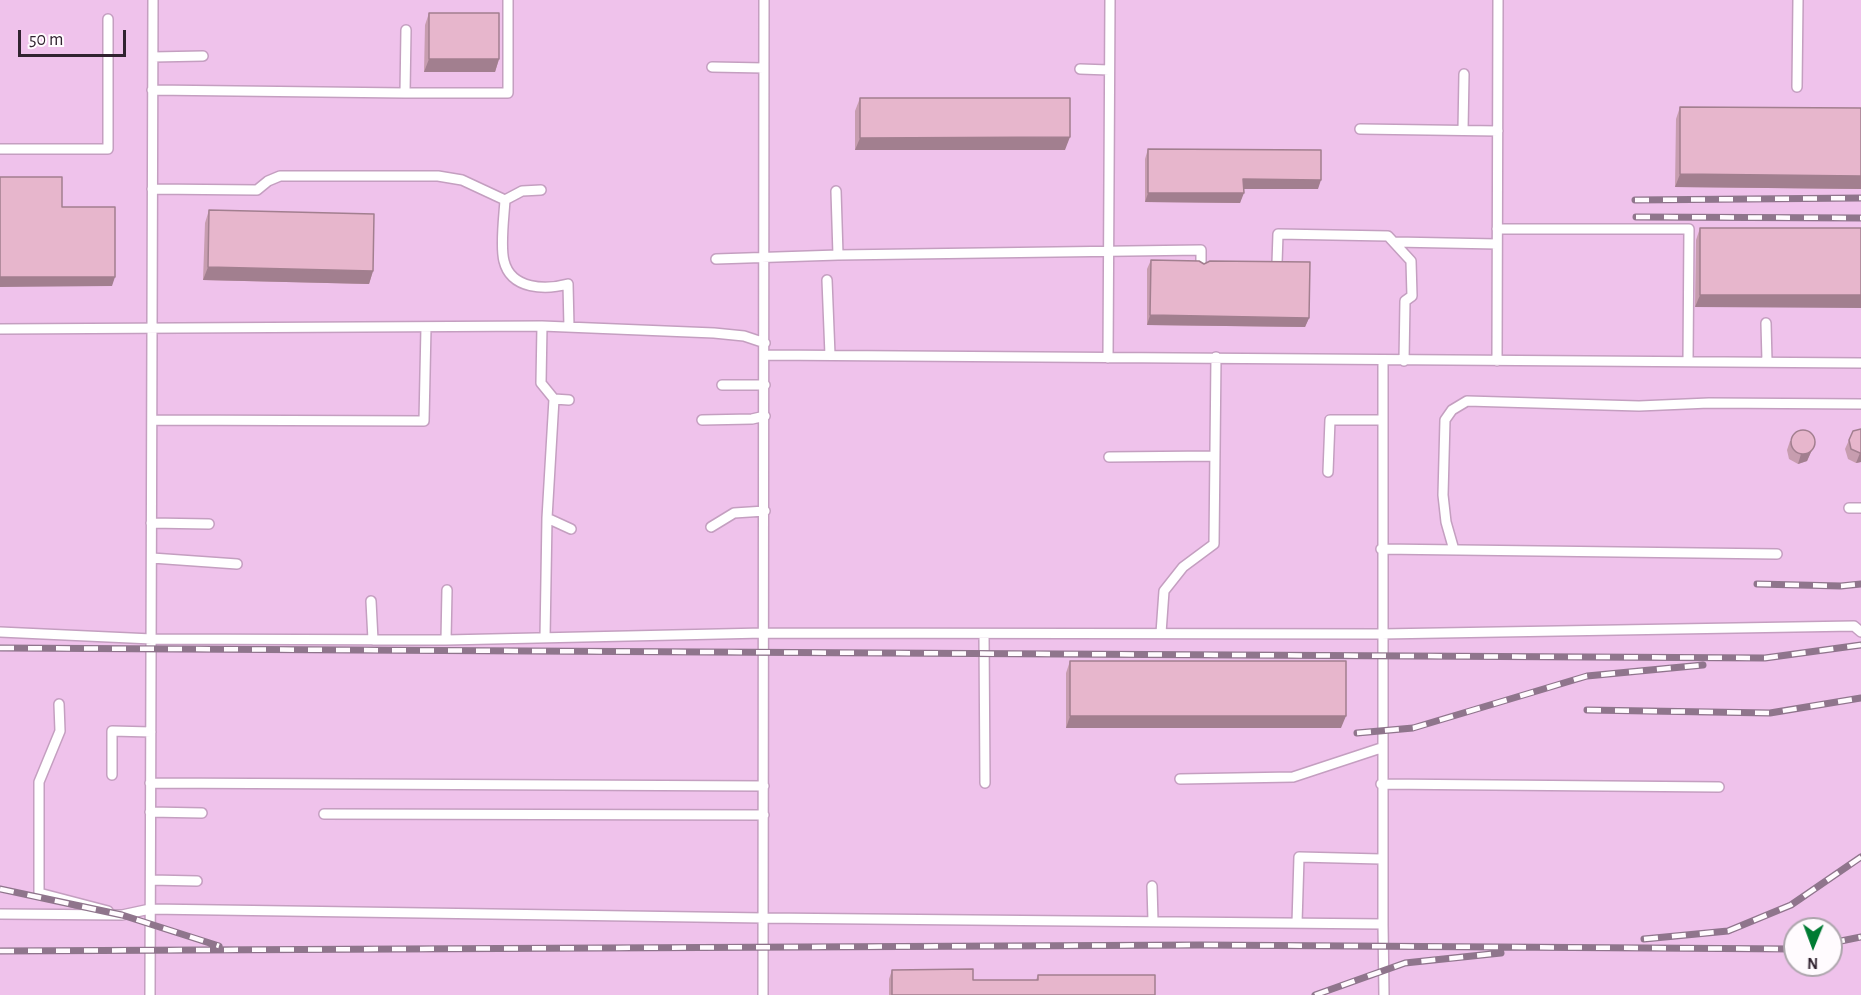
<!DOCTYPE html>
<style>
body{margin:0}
#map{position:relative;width:1861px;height:995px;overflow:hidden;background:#f4cdf0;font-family:"Alegreya Sans",sans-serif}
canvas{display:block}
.north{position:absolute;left:1783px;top:917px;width:60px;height:60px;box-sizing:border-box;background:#fffbfe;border:2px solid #ada5ac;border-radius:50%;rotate:181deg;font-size:16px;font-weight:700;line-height:24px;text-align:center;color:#312330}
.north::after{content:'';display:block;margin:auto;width:21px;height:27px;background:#007b33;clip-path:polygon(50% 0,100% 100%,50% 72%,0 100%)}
.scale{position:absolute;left:18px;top:30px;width:108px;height:27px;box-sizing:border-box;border:3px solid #312330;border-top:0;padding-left:8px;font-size:18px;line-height:21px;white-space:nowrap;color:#312330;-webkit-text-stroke:4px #fffbfe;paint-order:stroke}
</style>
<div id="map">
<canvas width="1861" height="995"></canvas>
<div class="north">N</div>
<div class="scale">50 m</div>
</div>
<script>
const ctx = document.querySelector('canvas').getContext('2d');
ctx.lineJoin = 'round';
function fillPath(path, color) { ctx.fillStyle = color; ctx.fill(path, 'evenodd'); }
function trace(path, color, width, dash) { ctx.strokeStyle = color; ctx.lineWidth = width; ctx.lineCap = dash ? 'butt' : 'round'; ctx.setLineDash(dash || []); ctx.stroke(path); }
const built = new Path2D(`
 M0 0H1861V995H0ZM1795 929H1831V965H1795Z`);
const service = new Path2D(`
 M406 30 405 93H508V0
 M153 57 203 56
 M712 67 764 68
 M1080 69 1109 70
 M1797 87 1798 0
 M152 90 405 93
 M1360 129 1498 131
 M1463 130 1464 74
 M0 149H108V19
 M152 189 257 190 268 181 280 176H438L462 180 505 200
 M541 190 522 191 505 200C504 217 500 246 504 261 511 290 546 290 568 284L569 327
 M836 191 838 255
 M1497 229H1689L1688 361
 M1395 242 1497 244
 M716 259 838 255 1201 250V267
 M1277 263 1278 234 1388 236 1411 261 1412 296 1405 301 1404 361
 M827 280 830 355
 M1766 323 1767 361
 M542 326 541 383 554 399 569 400
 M0 329 542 326 714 333 744 336 765 343
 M765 355 1861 363
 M1108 358 1110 0
 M1497 361 1498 0
 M722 385H765
 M152 420 424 421 426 327
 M702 420 752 419 765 416
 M1109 457 1214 456
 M1328 472 1330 420H1383
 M1849 508H1861
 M547 518 571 529
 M151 523 209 524
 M711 527 734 513 765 511
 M1381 549 1777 554
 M1454 550 1446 522 1443 495 1445 420 1452 410 1467 401 1639 406 1709 403 1861 404
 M152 558 237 564
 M371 601 373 640
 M0 632 152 639 446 640 764 633 1381 634 1854 626 1861 632
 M1161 633 1164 591 1183 567 1214 544 1216 357
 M984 634 985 783
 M545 638 547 518 554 399
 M446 640 447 590
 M59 704 60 731 39 782V893L108 911
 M112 775V731L151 732
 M1180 779 1293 777 1381 748
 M150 783 764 786
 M1381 784 1719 787
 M150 812 202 813
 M324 814 764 815
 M151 880 197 881
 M1152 886 1153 921
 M0 914 122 915 150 909 764 918 1383 924V361
 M1297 923 1299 857 1381 859
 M1383 924 1384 995
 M150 995 153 0
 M763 995 764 0`);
const rail = new Path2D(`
 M1635 200 1861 198
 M1636 217 1861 218
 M1757 584 1841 586 1861 584
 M0 648 1765 658 1861 645
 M1587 710 1770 713 1861 698
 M1357 733 1413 728 1587 676 1703 665
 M0 889 122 915 219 946
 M1644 939 1728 931 1791 905 1861 857
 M1831 943 1861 937
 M0 951 1201 945 1795 949
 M1315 995 1405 963 1501 953`);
const wall = new Path2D(`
 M429 13 499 59 495 72H424L425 25Z
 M860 98 1065 150H855V111Z
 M1680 107 1861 108V189L1675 187 1676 119Z
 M1148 149 1318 189H1244L1240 203 1145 202V159Z
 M209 210 373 271 369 284 203 280 205 223Z
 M1700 228H1861L1695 307 1696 240Z
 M1151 260 1204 264 1309 318 1305 327 1147 325V269Z
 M1861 429V462L1856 463 1848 459 1845 449 1849 440Z
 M1790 441 1815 443 1807 461 1798 464 1789 459 1787 450Z
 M1070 661 1341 728H1066V673Z
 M892 970 973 980H1036L1038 975 1155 995H889V979Z`);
const shadedWall = new Path2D(`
 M429 59H499L495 72H424Z
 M1070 137 1065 150H855L860 138Z
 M1680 174 1861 176V189L1675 187Z
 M1243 179 1321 180 1318 189H1240Z
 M1148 193H1244L1240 203 1145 202Z
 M208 267 373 271 369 284 203 280Z
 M0 277H115L112 286 0 287Z
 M1700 295H1861V308L1695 307Z
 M1150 315 1309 318 1305 327 1147 325Z
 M1815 443 1807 461 1798 464 1801 454Z
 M1860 453H1861V462L1856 463Z
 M1070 716H1346L1341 728H1066Z`);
const building = new Path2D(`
 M429 13H499V59H429Z
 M860 98H1070V137L860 138Z
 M1680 107 1861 108V176L1680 174Z
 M1148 149 1321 150V180L1243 179 1244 193H1148Z
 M0 177H62V207H115V277H0Z
 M209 210 374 214 373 271 208 267Z
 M1700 228H1861V295H1700Z
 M1151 260 1199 261 1204 264 1210 261 1310 262 1309 318 1150 315Z
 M1861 429V453H1860L1851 449 1849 440 1853 431Z
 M1791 442a12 12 0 1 1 24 0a12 12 0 1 1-24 0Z
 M1070 661H1346V716H1070Z
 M973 969V980H1038V975H1155V995H892V970Z`);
fillPath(built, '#efc2eb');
trace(service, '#c49fc0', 12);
trace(service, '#fff', 9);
trace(rail, '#8f758c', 7);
trace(rail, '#fffbfe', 4.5, [14]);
fillPath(wall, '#c79daf');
fillPath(shadedWall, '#a27f8f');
fillPath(building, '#e7b6cc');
trace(building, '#a27f8f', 1.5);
</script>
